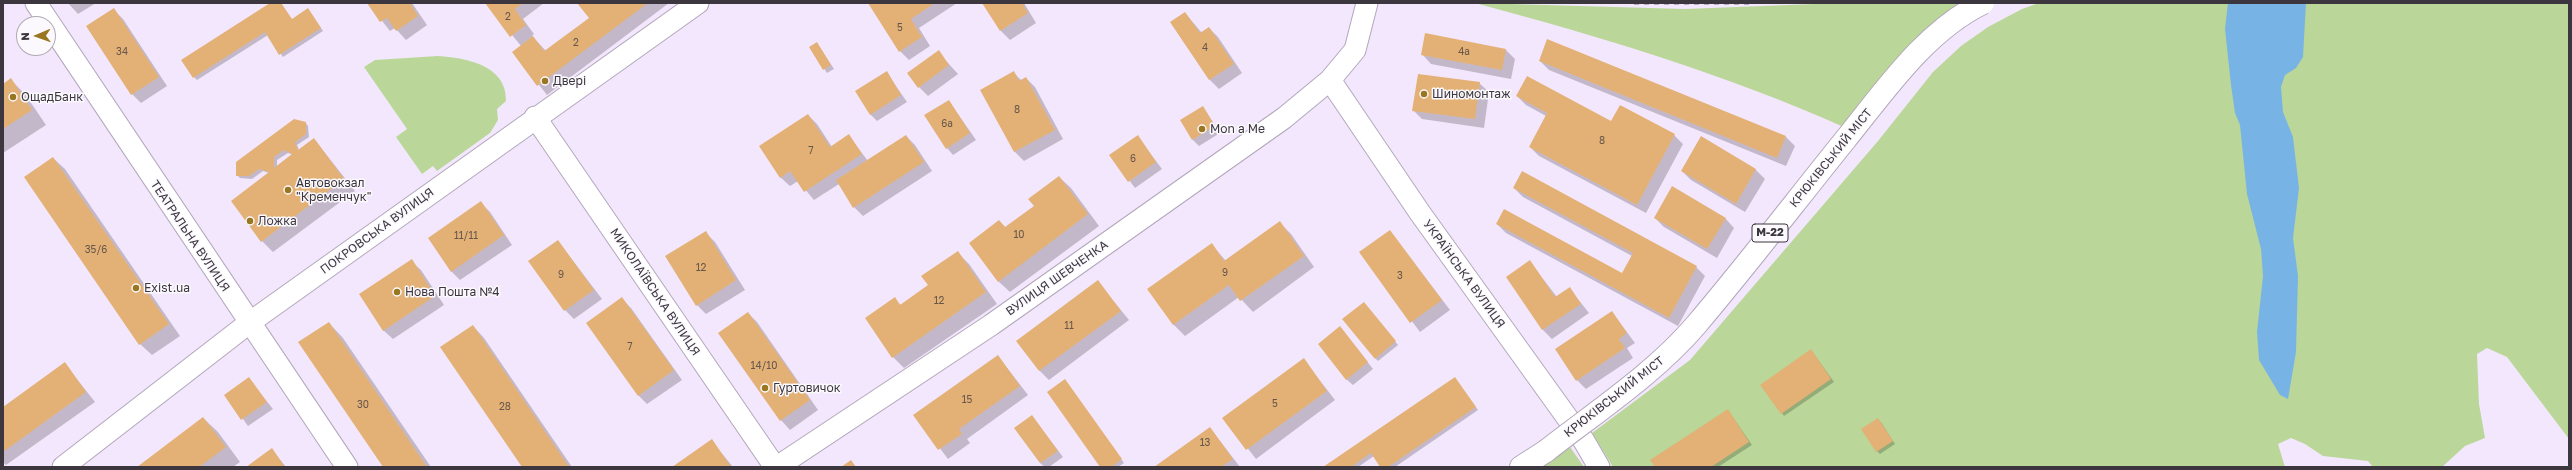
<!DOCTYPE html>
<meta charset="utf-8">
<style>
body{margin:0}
#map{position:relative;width:2572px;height:470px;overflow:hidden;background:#f3e7fd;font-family:"Golos Text",sans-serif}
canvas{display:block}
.frame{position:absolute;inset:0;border:4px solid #3c373f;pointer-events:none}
.north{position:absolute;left:16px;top:16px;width:40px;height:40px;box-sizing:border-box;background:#fbf9fd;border:1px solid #afabb1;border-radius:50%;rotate:268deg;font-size:11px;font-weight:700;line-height:16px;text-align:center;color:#3c373f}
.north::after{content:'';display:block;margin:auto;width:14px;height:18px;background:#997620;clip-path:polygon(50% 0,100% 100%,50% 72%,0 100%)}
</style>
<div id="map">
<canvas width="2572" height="470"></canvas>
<div class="frame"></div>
<div class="north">N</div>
</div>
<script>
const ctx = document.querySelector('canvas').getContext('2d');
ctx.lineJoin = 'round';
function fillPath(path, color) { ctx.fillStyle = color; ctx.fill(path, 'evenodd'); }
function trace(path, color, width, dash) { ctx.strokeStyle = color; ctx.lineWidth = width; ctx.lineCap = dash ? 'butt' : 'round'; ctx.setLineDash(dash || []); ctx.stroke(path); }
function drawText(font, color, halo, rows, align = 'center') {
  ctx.font = font + ' "Golos Text",sans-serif'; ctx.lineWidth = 3; ctx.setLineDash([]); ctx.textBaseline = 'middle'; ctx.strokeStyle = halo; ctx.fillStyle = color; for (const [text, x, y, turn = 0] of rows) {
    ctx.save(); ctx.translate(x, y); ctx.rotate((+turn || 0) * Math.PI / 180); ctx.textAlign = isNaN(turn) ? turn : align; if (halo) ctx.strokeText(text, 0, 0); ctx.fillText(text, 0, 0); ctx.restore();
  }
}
const green = new Path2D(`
 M1475 3 1685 9 1840 3H1967L1846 128C1725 74 1602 37 1475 3Z
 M2039 3H2236L2277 118 2288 3H2569V439L2507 357 2487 348 2477 354 2479 404 2485 438 2465 446 2442 467H2373L2368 461 2323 456 2305 444 2291 438 2278 444 2285 467H1613L1592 433 1690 360 1878 141 1933 72 1961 46 1988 27 2022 9Z
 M438 56C466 58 507 65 506 101L497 109 498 120 490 133 437 171 433 166 422 174 396 137 407 129 364 67 375 60Z
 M1570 447 1584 467H1541Z`);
const water = new Path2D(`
 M2228 3H2306L2303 57 2296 68 2285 75 2281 87 2283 112 2293 137 2299 188 2293 238 2298 276 2296 352 2288 399 2280 395 2259 360 2257 332 2263 276 2261 249 2247 194 2240 125 2235 113 2231 85 2225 29Z`);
const shadow = new Path2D(`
 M68 3H96L78 14Z
 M272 3H281L292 20 308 9 323 31 283 57 268 35 197 80 194 77 183 60Z
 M368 3H412L427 25 406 40 395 28 390 31Z
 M486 3H544L523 19 534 34 532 36 546 51 590 18 579 3H669L547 95 513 52 521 46Z
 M869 3H957L919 28 930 46 909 60 900 51Z
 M983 3H1024L1036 23 1010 40 1001 31Z
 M114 10 123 19 167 86 141 103 132 94Z
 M1185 13 1202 33 1209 28 1218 37 1242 73 1219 89 1210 80 1171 23Z
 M817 43 834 69 827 73 810 47Z
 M1506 50 1515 59 1511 79 1431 64 1422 54Z
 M938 52 958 74 928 96 919 87Z
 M1540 61 1785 136 1795 146 1786 166 1549 70Z
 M1013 72 1021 80 1026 78 1035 87 1063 139 1024 161 1015 152Z
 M887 73 907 102 877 121 870 114Z
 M11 80 25 94 46 125 3 153V85Z
 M1479 83 1489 92 1484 128 1422 119 1413 110Z
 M1517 96 1611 122 1674 135 1683 144 1646 213 1539 156 1530 147 1546 116 1526 105Z
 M949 101 976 140 953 155 947 148Z
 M1203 107 1220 133 1199 146 1192 139Z
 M808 115 817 124 832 147 849 136 868 161 906 136 915 145 932 171 863 216 854 207 839 184 814 200 798 181 790 186 780 177Z
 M305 122 308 126 309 137 297 145 299 150 314 139 355 191 273 252 262 241 269 173 263 171 252 179 240 178 237 175ZM288 153 293 155 277 167V160Z
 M1138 137 1162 169 1135 188 1111 156Z
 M1702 138 1756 170 1765 179 1745 212 1691 180 1682 171Z
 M53 158 65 169 180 336 152 355 140 344Z
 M1059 177 1071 188 1099 226 1010 292 998 281 999 221 1006 228 1035 206Z
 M1514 188 1696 267 1705 276 1678 326 1506 233 1497 224 1622 275 1632 256 1523 197Z
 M481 203 490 212 512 245 460 280 451 271Z
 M1655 218H1725L1734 228 1717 258 1664 227Z
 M1280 223 1291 234 1314 267 1253 312 1239 297 1185 336 1173 324 1212 245 1226 261Z
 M1390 231 1450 310 1420 332 1361 253Z
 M705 232 715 242 745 290 706 314 697 305Z
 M558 241 602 299 574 319 565 310Z
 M957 252 969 264 997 304 904 368 893 357 894 299 901 305 929 286Z
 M411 261 421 270 444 305 393 339 383 330Z
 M1530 262 1557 297 1570 289 1589 313 1552 339 1543 330 1507 277Z
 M1098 282 1129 320 1049 380 1039 370Z
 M622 299 631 308 682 380 647 404 638 395Z
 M1366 306 1398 345 1378 361 1375 358Z
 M1612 312 1635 343 1627 348 1633 358 1586 389 1577 380Z
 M748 313 757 322 818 410 790 430 781 420 720 333Z
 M329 323 343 338 431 467H384Z
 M473 326 484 338 572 467H523Z
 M1340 327 1373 369 1353 385 1346 379Z
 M1814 354 1834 382 1784 416 1782 413Z
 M998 356 1028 395 967 439 970 443 948 459 915 415Z
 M1304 360 1335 400 1256 459 1224 418Z
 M65 364 95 402 6 465 3 462V408Z
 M1455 378 1478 410 1395 467H1381L1374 456 1358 467H1325Z
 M249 379 273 409 248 426 226 395Z
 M1067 383 1124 463 1118 467H1102Z
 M1728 410 1752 445 1718 467H1656Z
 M1032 416 1063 457 1049 467H1045L1040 463 1015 428Z
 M203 418 218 432 240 462 233 467H138Z
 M1881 422 1895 444 1880 454 1877 451Z
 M1210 428 1240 467H1156Z
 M711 440 733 467H674Z
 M272 450 286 467H248Z`);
const building = new Path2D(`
 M270 3H281L292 19 308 8 321 28 279 55 265 32 193 78 181 60Z
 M367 3H410L418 16 396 31 387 18 380 22Z
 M485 3H523L515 9 526 25 510 37Z
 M577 3H648L537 86 512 52 533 36 544 51 547 49 589 18Z
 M868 3H935L911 19 922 37 899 52Z
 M982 3H1022L1028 13 1000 31Z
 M114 8 159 77 131 95 86 26Z
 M1185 12 1200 33 1209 27 1234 64 1209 80 1170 22Z
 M1425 33 1506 49 1502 70 1421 55Z
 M1547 39 1786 136 1777 158 1539 61Z
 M817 42 831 65 823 70 809 47Z
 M939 50 949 65 918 88 907 73Z
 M887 71 901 95 870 115 855 91Z
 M1014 71 1019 81 1026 77 1055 130 1014 152 980 90Z
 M1418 74 1480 82 1475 119 1412 111Z
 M1527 76 1611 121 1620 105 1675 134 1637 205 1529 147 1547 113 1516 96Z
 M11 78 32 110 3 129V84Z
 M949 100 970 133 946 149 924 115Z
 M1203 106 1215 126 1192 140 1180 120Z
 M808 114 830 147 849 134 862 154 804 192 790 171 780 178 759 146Z
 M294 119 306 122V134L295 142 298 150 314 138 344 179 261 242 231 201 269 172 259 169 249 176H236V162ZM284 150 292 154 274 168V157Z
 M906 135 924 162 853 208 836 180Z
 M1138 135 1156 162 1128 182 1109 155Z
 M1701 136 1756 169 1736 204 1681 171Z
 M53 157 169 324 139 345 24 177Z
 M1522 171 1697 266 1669 318 1496 224 1504 209 1622 273 1633 253 1513 188Z
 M1059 176 1088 214 998 282 969 243 999 220 1005 227 1034 206 1028 199Z
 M1672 186 1726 218 1707 249 1654 218Z
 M481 201 504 235 451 272 428 238Z
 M1280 221 1304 256 1240 301 1229 285 1173 325 1147 289 1212 243 1224 261Z
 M1390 230 1442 300 1410 323 1359 252Z
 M706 231 736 280 696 306 665 256Z
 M558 240 594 290 564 311 528 261Z
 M958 251 986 292 892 358 865 318 895 297 900 305 928 285 921 276Z
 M412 259 435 296 383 331 359 294Z
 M1530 260 1555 297 1570 287 1581 304 1542 330 1506 277Z
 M1098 280 1121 311 1039 371 1016 341Z
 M622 297 674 370 638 396 586 323Z
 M1364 302 1396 341 1375 359 1342 319Z
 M1612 311 1627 333 1619 339 1625 348 1576 381 1555 349Z
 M748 312 810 400 780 421 718 333Z
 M329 322 427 467H383L298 342Z
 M473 325 569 467H522L440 347Z
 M1340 326 1368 362 1346 380 1318 344Z
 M1811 349 1831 379 1781 414 1760 385Z
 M998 355 1020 386 959 429 962 434 938 450 913 415Z
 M1304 358 1327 391 1246 450 1222 418Z
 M65 362 86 392 3 452V407Z
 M249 377 267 402 241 420 224 395Z
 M1455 377 1476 407 1388 467H1380L1371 453 1351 467H1323Z
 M1065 379 1122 459 1111 467H1100L1047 392Z
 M1728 409 1749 442 1711 467H1655L1650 460Z
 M1032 415 1058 451 1040 463 1014 428Z
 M203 417 226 447 199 467H137Z
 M1878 418 1893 441 1876 452 1861 429Z
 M1210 427 1233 459 1221 467H1154Z
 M712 439 731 467H672Z
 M272 448 285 467H246Z
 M851 460 856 467H841Z`);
const minor = new Path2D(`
 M36 3 347 467
 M1330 80 1420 213 1584 441 1599 467
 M535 117 775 467
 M63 467 249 323 698 3
 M777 467 991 325 1284 118 1330 80 1355 50 1367 3`);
const highway = new Path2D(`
 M1521 467 1546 451`);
const rail = new Path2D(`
 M1634 3H1752`);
const highwayBridge = new Path2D(`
 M1546 451C1597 411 1654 374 1696 325 1747 265 1795 202 1845 140 1884 92 1925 31 1983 3`);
const markers = [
 [545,81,4,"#997620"],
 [1424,94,4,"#997620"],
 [13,97,4,"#997620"],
 [1202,129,4,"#997620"],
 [288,190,4,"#997620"],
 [250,221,4,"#997620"],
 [136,288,4,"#997620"],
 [397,292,4,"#997620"],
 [765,388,4,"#997620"]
];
const numberNames = [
 ["2",508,17],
 ["5",900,28],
 ["2",576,43],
 ["4",1205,48],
 ["34",122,52],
 ["4а",1464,52],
 ["8",1017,110],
 ["6а",947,124],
 ["8",1602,141],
 ["7",811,151],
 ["6",1133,159],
 ["10",1019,235],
 ["11/11",466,236],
 ["35/6",96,250],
 ["12",701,268],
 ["9",1225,273],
 ["9",561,275],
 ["3",1400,276],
 ["12",939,301],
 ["11",1069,326],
 ["7",630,347],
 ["14/10",764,366],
 ["15",967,400],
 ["5",1275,404],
 ["30",363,405],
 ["28",505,407],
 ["13",1205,443]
];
const shields = [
 [1770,233,36]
];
const shieldNames = [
 ["М-22",1770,233]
];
const poiNames = [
 ["Двері",553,81],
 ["Шиномонтаж",1432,94],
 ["ОщадБанк",21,97],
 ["Mon a Me",1210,129],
 ["Автовокзал",296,183],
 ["\"Кременчук\"",296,197],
 ["Ложка",258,221],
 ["Exist.ua",144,288],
 ["Нова Пошта №4",405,292],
 ["Гуртовичок",773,388]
];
const streetNames = [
 ["КРЮКІВСЬКИЙ МІСТ",1831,158,-51],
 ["ПОКРОВСЬКА ВУЛИЦЯ",377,231,-36],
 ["ТЕАТРАЛЬНА ВУЛИЦЯ",190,236,56],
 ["УКРАЇНСЬКА ВУЛИЦЯ",1464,274,54],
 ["ВУЛИЦЯ ШЕВЧЕНКА",1057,278,-35],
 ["МИКОЛАЇВСЬКА ВУЛИЦЯ",655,292,56],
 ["КРЮКІВСЬКИЙ МІСТ",1614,397,-38]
];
fillPath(green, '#bad799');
fillPath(water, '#78b3e6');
fillPath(shadow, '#0003');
fillPath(building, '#e3b175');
trace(minor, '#b3a7bb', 23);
trace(highway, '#b3a7bb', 24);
trace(minor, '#fff', 21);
trace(highway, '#fff', 22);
trace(rail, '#7b7481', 3, [5, 5]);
trace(highwayBridge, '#b3a7bb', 24, []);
trace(highwayBridge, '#fff', 22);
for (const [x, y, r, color] of markers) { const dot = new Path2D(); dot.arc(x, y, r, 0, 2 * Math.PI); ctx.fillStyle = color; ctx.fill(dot); trace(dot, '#fbf9fd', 1.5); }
drawText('10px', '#66564c', null, numberNames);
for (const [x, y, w] of shields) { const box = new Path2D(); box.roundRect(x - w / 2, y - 9, w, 18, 3); ctx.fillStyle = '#fbf9fd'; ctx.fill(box); trace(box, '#3c373f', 1); }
drawText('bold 11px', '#3c373f', null, shieldNames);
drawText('12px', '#3c373f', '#fbf9fd', poiNames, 'left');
drawText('12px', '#3c373f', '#fbf9fd', streetNames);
</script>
